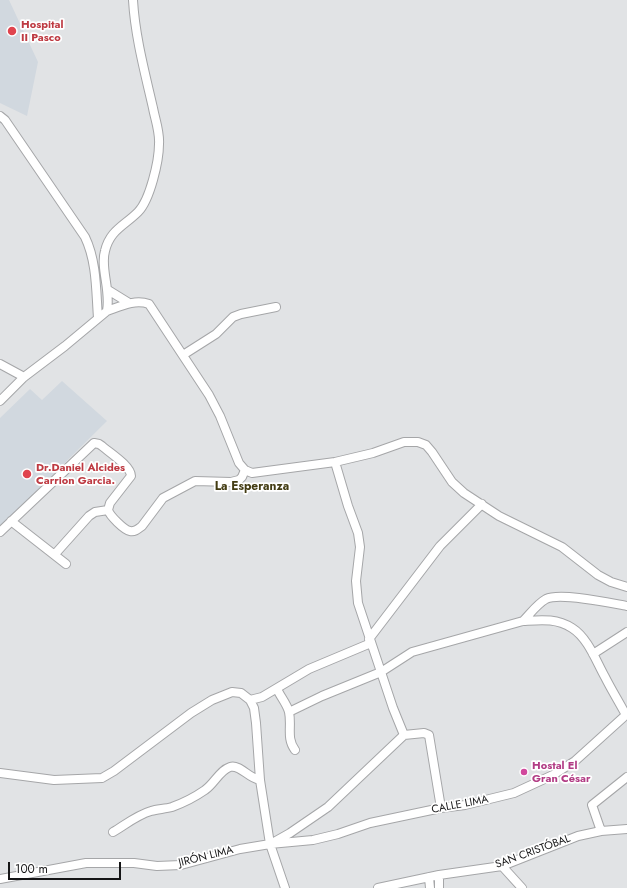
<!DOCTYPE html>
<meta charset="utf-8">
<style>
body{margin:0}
#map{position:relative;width:627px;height:888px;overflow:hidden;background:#e1e3e5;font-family:Jost,sans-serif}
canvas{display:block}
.scale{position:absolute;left:8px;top:862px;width:113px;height:18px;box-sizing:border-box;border:2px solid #151516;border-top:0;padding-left:5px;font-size:12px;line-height:14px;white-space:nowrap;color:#151516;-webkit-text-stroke:3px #fff;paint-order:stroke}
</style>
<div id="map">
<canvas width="627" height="888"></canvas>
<div class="scale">100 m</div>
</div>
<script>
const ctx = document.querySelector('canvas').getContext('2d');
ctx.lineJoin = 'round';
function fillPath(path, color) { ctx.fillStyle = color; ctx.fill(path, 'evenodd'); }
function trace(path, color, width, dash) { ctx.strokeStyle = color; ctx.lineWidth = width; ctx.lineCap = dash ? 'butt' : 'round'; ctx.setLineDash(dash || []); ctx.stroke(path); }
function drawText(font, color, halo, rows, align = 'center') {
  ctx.font = font + ' Jost,sans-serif'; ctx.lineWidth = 3.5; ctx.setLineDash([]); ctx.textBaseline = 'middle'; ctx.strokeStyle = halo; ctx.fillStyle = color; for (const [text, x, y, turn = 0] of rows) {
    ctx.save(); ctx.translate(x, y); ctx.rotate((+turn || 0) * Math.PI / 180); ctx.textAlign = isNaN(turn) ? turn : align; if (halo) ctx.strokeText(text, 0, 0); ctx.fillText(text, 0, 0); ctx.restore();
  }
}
const built = new Path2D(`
 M0 0H9L38 62 27 116 0 103Z
 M62 381 107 421 0 527V418L30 389 42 400Z`);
const minor = new Path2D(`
 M0 116 5 120 85 237C97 262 96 292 98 318
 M108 290 129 303
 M107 311C121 306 135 299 149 304L209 395 220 416 239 463 245 470 252 473 335 462 373 453 404 442H418L426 445 432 452 452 482 464 493 499 516 562 547 598 575 611 582 627 587
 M183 355 216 334 233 317 241 314 276 307
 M0 364 24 377
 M0 401 24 377 65 346 107 311C111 290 100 268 105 251 110 230 124 226 138 212 150 200 159 161 159 144 160 132 155 119 153 108 145 73 135 36 133 0
 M11 521 66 564
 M0 532 94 443 99 444 102 446C110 453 131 466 131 476L110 503 108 510C110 516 124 530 130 531 135 532 138 529 142 526L163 498 195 481 231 482 239 480 242 477 245 470
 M55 554 89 516 95 512 108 510
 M523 621C530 614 537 604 546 599 560 592 610 603 627 606
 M369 639 440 546 482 504
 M593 654 627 632
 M277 689C280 696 287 704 289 712 292 726 286 738 295 750
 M250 700 262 697 309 669 371 643
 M289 712 322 696 381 672 412 652 523 621C541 620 556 618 572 628 588 638 596 661 605 677 611 689 619 702 626 715
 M404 735 424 733 429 735 441 808
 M0 773 54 780 102 778 114 771 191 713 212 700 232 692 241 693 250 700 254 708 256 723 260 780 270 844 285 888
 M601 831 592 805 627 777
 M113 832C125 825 137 815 151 811 157 809 165 809 172 807 183 803 195 797 205 790 214 784 220 770 230 767 240 764 248 778 260 780
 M274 842 290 833 328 807 404 735 393 708 358 603 356 581 360 547 358 533 348 506 335 462
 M502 866 522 888
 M429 877 430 888
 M0 879 86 863H134L157 866 181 865 240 849 270 844 313 840 338 834 370 823 441 808 465 805 514 793 553 775 575 761 627 714
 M378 888 439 875 502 866 578 836 601 831 627 829
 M439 888V875`);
const markers = [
 [12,31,5,"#e0444e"],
 [27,474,5,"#e0444e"],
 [524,772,4,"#d1479c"]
];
const healthNames = [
 ["Hospital",21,25],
 ["II Pasco",21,38],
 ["Dr.Daniel Alcides",36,468],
 ["Carrion Garcia.",36,481]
];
const hotelNames = [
 ["Hostal El",532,766],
 ["Gran César",532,779]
];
const streetNames = [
 ["CALLE LIMA",460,805,-11],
 ["SAN CRISTÓBAL",533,852,-20],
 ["JIRÓN LIMA",206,857,-14]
];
const neighbourhoodNames = [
 ["La Esperanza",252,487]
];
fillPath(built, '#d1d8df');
trace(minor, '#a5a6a8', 10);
trace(minor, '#fff', 8);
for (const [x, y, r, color] of markers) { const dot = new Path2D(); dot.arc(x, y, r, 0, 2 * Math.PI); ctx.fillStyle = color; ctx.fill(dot); trace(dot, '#fff', 1.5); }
drawText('bold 11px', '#be3a42', '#fff', healthNames, 'left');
drawText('bold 11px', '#b23c85', '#fff', hotelNames, 'left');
drawText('11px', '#151516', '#fff', streetNames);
drawText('bold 12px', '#433c13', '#fff', neighbourhoodNames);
</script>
